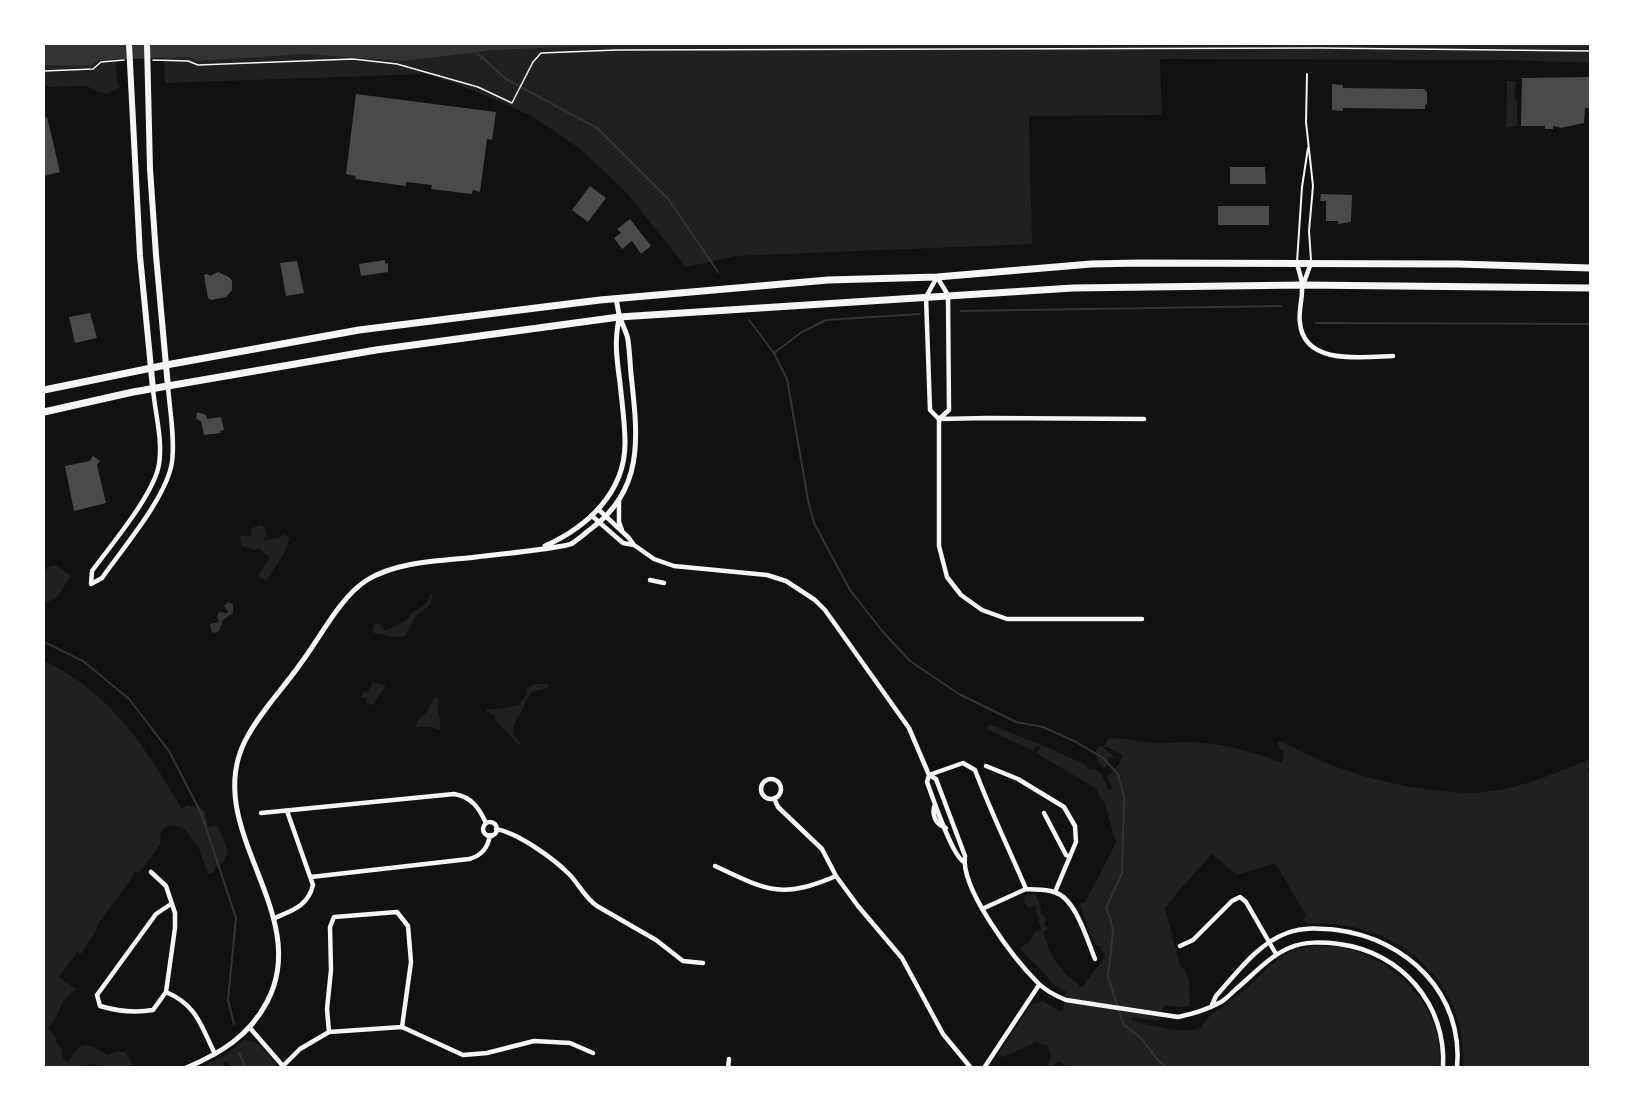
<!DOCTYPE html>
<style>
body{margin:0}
#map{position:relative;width:1634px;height:1111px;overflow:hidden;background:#111;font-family:Quicksand,sans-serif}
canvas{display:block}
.frame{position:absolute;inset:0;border:45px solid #fff;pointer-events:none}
</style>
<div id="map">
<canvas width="1634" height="1111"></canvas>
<div class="frame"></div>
</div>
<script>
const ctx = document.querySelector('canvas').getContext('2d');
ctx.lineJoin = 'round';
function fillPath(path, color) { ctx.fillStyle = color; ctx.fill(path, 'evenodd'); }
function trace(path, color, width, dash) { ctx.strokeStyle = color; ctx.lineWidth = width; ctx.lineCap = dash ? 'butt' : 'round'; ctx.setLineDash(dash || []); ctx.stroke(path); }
const green = new Path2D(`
 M44 44H115L117 81 120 87 108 94 101 93 87 86 44 87Z
 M163 44H1590V63L1507 60 1160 59 1162 115 1029 116 1032 244 736 256 686 267 627 193 579 148 533 117 508 105 459 85 427 74 165 83Z
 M1507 81H1516L1514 99 1517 101V126L1506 128Z
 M260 525 264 527 267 535 262 541 257 542C260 542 262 540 265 540 273 538 278 540 285 534L290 538 284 554 266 581 258 576 270 557 258 548 255 550 242 546 240 536H251L252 528Z
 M56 565 71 576 57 597 44 604V574L47 567Z
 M430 594H433L430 605 416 616 405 636 394 637 374 633 372 630 375 623 382 625 383 629 386 630C392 627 399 625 404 622 408 619 410 614 415 611 424 606 428 604 430 594Z
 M44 661C112 693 145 747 182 809L188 805 205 811 208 827 218 825 228 851 224 862 215 867 214 872 208 874 198 846 183 828 172 825 165 827 161 833 160 845 139 873 135 871 132 878 97 925V929L81 954 77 952 59 977 76 989 63 1001 56 1017 48 1029 57 1038 55 1041C60 1046 65 1051 61 1058L68 1062C83 1039 85 1043 108 1055L116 1052H125L130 1059 133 1067H102L91 1064 82 1067H44Z
 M373 682 386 686 371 706 365 700 368 698H361L363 693 369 691Z
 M534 684H548V688L531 692C527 698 525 704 522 710 516 721 514 721 513 734L521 743 519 745 496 721 494 715 486 711V709H498L519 705 527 694 526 689Z
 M436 696C441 702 439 703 438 710 438 719 443 717 439 730L432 727H416C417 717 423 717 428 710 431 704 432 700 436 696Z
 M989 724 1049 748 1084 764 1090 770 1093 768 1101 774 1109 790 1112 788 1107 777 1120 763 1122 755 1107 747 1103 748 1113 755 1114 758 1109 757 1107 766 1104 768 1098 763 1096 751 1098 747 1105 745 1108 739C1124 737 1139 742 1154 743 1164 744 1173 742 1182 742 1218 742 1249 750 1282 763L1284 751 1279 748 1277 743 1281 741C1331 769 1386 786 1443 791 1457 792 1471 794 1485 792 1522 788 1556 773 1590 759V767L1586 770 1590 773V1067H1463C1469 979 1393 918 1308 924L1303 920 1306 915 1275 863 1237 875 1212 854 1176 894 1165 908 1180 967 1184 968 1189 981 1190 1006 1181 1007 1166 1005 1163 1008 1159 1021 1132 1017V1021C1152 1024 1184 1036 1202 1027 1206 1018 1212 1014 1221 1008 1232 1000 1243 991 1253 982 1265 972 1278 956 1293 951 1362 927 1449 995 1439 1067L1069 1068 1059 1061 1052 1067H1047C1052 1060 1051 1054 1048 1046L1036 1042 1003 1057 999 1056 998 1054 1031 1005 1043 1001 1060 1012 1063 1011 1066 991C1047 984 1051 978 1037 966 1031 960 1025 955 1020 948L1030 941 1035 932 1041 930 1035 905 1029 908 1024 902 1025 895 1035 894 1042 910 1040 912 1046 919 1044 926 1047 927V930L1043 931C1048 951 1060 974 1079 984L1078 987H1082L1105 957 1100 946H1097L1092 940 1080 904 1085 902 1116 843 1104 801 1100 799 1097 789 1036 753 1040 747 1037 745 1033 751 987 729Z
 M244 1040C260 1040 269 1057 278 1067H230L228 1062 225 1061 224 1067H201L227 1054Z`);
const water = new Path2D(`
 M44 44H633L495 50 402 61 305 54 197 61 189 57 99 60 90 66 44 65Z
 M1279 44H1590V46H1585Z
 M228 602 233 604V613L223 620 219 631 214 633 211 631 210 624 219 622 217 616 219 612 227 613 228 611 224 606Z`);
const stream = new Path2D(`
 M476 52 506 79 597 128 669 200 718 272
 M961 311 1281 306
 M749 320 774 353 787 379 808 500 814 523 850 590 883 632 910 661 959 694 1016 722 1043 727 1076 742 1103 758 1118 774 1124 797 1122 873 1106 908 1111 921 1113 933 1108 977 1124 1025 1141 1038 1158 1060 1167 1068
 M1316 323 1590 324
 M774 353 802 332 826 320 920 314
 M44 642 83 661 129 699 169 751 201 813 236 918 228 1000 234 1024
 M239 1053 246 1068`);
const building = new Path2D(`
 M1590 77V108H1585L1584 123 1560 128 1559 127 1553 126V129H1545V126H1521L1522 78Z
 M1332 84 1343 85V88L1425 89V92L1427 91V105L1425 104V109L1343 108V111L1332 110Z
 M356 94 496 112 492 140 487 139 480 192 473 190 472 194 431 189 432 185 406 182V186L355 179 356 176 346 174Z
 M47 117 60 172 44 176V118Z
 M1230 167H1265L1266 184H1230Z
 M590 186 606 198 588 222 572 210Z
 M1321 194 1352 195 1351 222 1338 224V221H1326V201H1320Z
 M1218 206H1269V225H1218Z
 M630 219 651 246 641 254 632 241 622 249 614 238 621 233 617 229Z
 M385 260V264L388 263V272L361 276 359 264Z
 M297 261 304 293 286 296 280 263Z
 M218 272 229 277 232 281V290L226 297 211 300 208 298 204 275 208 274 210 276Z
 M90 313 97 338 75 343 69 317Z
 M197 412 206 415 207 419 221 417 224 430 220 431 221 433 204 435 201 421 196 419Z
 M93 456 100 461 97 465 106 503 74 511 65 466 90 461Z`);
const path = new Path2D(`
 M153 60 188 61 198 65 353 59 397 64 478 87 512 103 533 62 541 53 616 50 1320 48 1590 51
 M44 71 93 69 101 62 124 60`);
const service = new Path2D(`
 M1307 74 1306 122 1313 186 1309 231 1311 260
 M1297 262 1302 187 1308 148`);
const minor = new Path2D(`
 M1297 264C1299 271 1302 279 1302 286 1303 298 1298 311 1300 323 1304 366 1363 357 1393 356
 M937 277 926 297 930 410 939 419V546L947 577 961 595 982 610 1007 619H1142
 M937 277 948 295 949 410 939 419
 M1303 285 1311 263
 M939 419 988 418 1144 419
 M619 500V522L622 530
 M592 516 623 543 634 545 629 538 598 509
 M634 545 654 559 674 566 767 575 786 581 815 600 825 610 909 728 929 775 936 779 965 856C960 889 1015 960 1038 983 1046 991 1056 996 1066 1000L1178 1017C1193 1014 1208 1009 1221 1002 1226 999 1231 994 1235 990 1252 976 1268 957 1289 948 1305 941 1322 942 1339 944 1401 952 1447 1004 1443 1068
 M650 580 664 583
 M91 584 102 578C122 549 167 497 172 462 175 438 170 412 168 387
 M91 584 92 571C111 545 155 493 159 464 163 440 155 413 153 389
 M986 766 1018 779 1064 807 1075 826 1076 842 1055 892
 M929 775 963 763 975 770C990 810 1009 849 1026 889 1035 890 1045 889 1054 892 1076 898 1087 940 1095 959
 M929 775 927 782C933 798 952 856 964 862
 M761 789a10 10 0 1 1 20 0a10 10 0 1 1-20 0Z
 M774 798 778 807 822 849 836 876 858 906 902 958 943 1034 971 1068
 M935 804C931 814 935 824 946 828
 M261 813 454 794C472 797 479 808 486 823
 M1044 813 1066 855 1070 857
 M483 829a7 7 0 1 1 14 0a7 7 0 1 1-14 0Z
 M496 829C518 833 553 858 569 874 579 884 584 897 597 906L656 940 683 961 703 963
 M715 866C766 890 781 900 836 876
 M151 872 166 886 175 913V928L166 992 153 1010C135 1013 117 1011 100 1006L97 995 156 914 171 904
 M311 877 469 859C481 856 488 848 490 835
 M982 909 1026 889
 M275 918C293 910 308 906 313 885L287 811
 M1180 946 1193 940 1232 901 1240 897 1246 902 1276 954
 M166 992C197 1005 201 1026 215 1054
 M1212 1005 1216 996C1237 973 1257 944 1287 933 1304 927 1320 928 1337 930 1407 939 1464 994 1457 1068
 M250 1028 283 1066
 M329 1032 327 1009 331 970 330 927 334 917 397 912 408 926 411 962 402 1027
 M283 1066 300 1049 329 1032 402 1027 463 1055 487 1053 534 1041 570 1043 593 1053
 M728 1068 729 1059
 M984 1068 1039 985`);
const tertiary = new Path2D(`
 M545 546C587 527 625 493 625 443 625 423 622 403 620 383 617 360 614 342 619 319
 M186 1068C221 1053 249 1036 267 1002 314 913 201 829 245 741 259 713 283 689 301 663 320 638 340 597 367 580 398 561 441 561 476 557 500 554 525 552 550 548 556 547 565 546 571 544 578 540 585 533 592 528 643 490 638 439 632 383 630 368 630 354 628 340 627 333 623 327 621 320 618 314 618 306 616 299`);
const secondary = new Path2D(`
 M129 44 140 256 153 389
 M147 44 150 169 156 255 168 387`);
const trunk = new Path2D(`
 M44 390 166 365 359 330 600 300 828 280 937 277 1091 264 1140 263 1458 264 1590 268
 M44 412 133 392 376 350 619 317 1073 288 1303 285 1590 288`);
fillPath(green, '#202020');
fillPath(water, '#333');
trace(stream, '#333', 2);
fillPath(building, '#4a4a4a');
trace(path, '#f5f5f5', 1.5);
trace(service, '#f5f5f5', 2);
trace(minor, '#f5f5f5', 4.5);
trace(tertiary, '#f5f5f5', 5);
trace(secondary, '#f5f5f5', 6);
trace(trunk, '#f5f5f5', 7);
</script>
